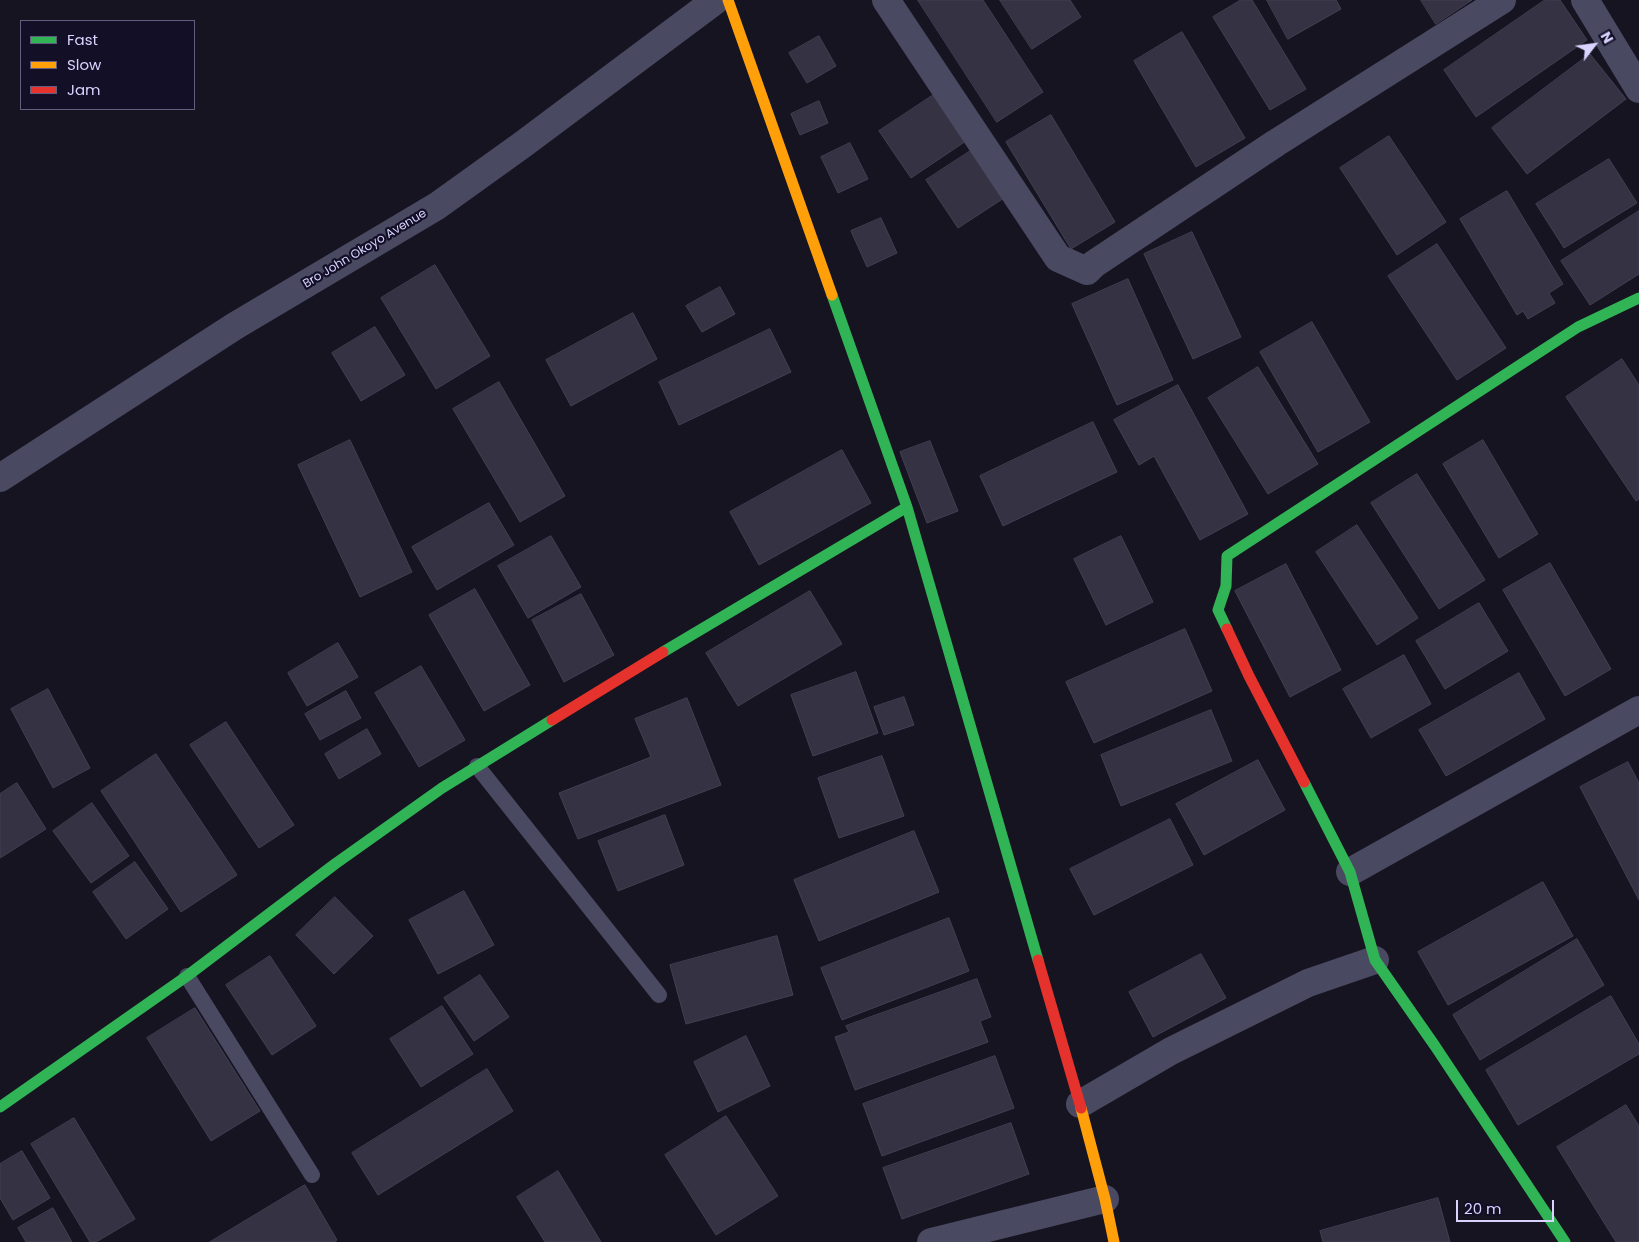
<!DOCTYPE html>
<style>
body{margin:0}
#map{position:relative;width:1639px;height:1242px;overflow:hidden;background:#161421;font-family:Poppins,sans-serif}
canvas{display:block}
.legend{position:absolute;left:20px;top:20px;width:175px;height:90px;box-sizing:border-box;background:#130f26;border:1px solid #625e7d;margin:0;padding:6px 9px;list-style:none;font-size:15px;color:#d9d4ff}
.legend li{display:flex;align-items:center;gap:10px;height:25px}
.legend b{width:25px;border:1px solid #625e7d}
.north{position:absolute;left:1569px;top:20px;width:50px;height:50px;-webkit-text-stroke:4px #130f26;paint-order:stroke;rotate:60deg;font-size:14px;font-weight:700;line-height:20px;text-align:center;color:#d9d4ff}
.north::after{content:'';display:block;margin:auto;width:18px;height:22px;background:#d9d4ff;clip-path:polygon(50% 0,100% 100%,50% 72%,0 100%)}
.scale{position:absolute;left:1456px;top:1200px;width:98px;height:22px;box-sizing:border-box;border:2px solid #d9d4ff;border-top:0;padding-left:6px;font-size:15px;line-height:18px;white-space:nowrap;color:#d9d4ff;-webkit-text-stroke:4px #130f26;paint-order:stroke}
</style>
<div id="map">
<canvas width="1639" height="1242"></canvas>
<ul class="legend">
<li><b style="height:6px;background:#30b455"></b>Fast</li>
<li><b style="height:6px;background:#ff9f0a"></b>Slow</li>
<li><b style="height:6px;background:#e5322d"></b>Jam</li>
</ul>
<div class="north">N</div>
<div class="scale">20 m</div>
</div>
<script>
const ctx = document.querySelector('canvas').getContext('2d');
ctx.lineJoin = 'round';
function fillPath(path, color) { ctx.fillStyle = color; ctx.fill(path, 'evenodd'); }
function trace(path, color, width, dash) { ctx.strokeStyle = color; ctx.lineWidth = width; ctx.lineCap = dash ? 'butt' : 'round'; ctx.setLineDash(dash || []); ctx.stroke(path); }
function drawText(font, color, halo, rows, align = 'center') {
  ctx.font = font + ' Poppins,sans-serif'; ctx.lineWidth = 4.5; ctx.setLineDash([]); ctx.textBaseline = 'middle'; ctx.strokeStyle = halo; ctx.fillStyle = color; for (const [text, x, y, turn = 0] of rows) {
    ctx.save(); ctx.translate(x, y); ctx.rotate((+turn || 0) * Math.PI / 180); ctx.textAlign = isNaN(turn) ? turn : align; if (halo) ctx.strokeText(text, 0, 0); ctx.fillText(text, 0, 0); ctx.restore();
  }
}
const building = new Path2D(`
 M918 0H983L1043 92 997 122Z
 M1000 0H1070L1081 17 1032 49Z
 M1241 0H1252L1306 89 1270 110 1213 17Z
 M1267 0H1336L1341 9 1288 39Z
 M1421 0H1472L1436 24Z
 M1545 0H1560L1587 40 1476 117 1444 70Z
 M1182 32 1245 138 1196 167 1134 61Z
 M819 36 836 66 807 83 789 53Z
 M1590 54 1626 99 1527 174 1492 128Z
 M935 94 966 141 911 178 879 131Z
 M819 101 828 123 800 135 791 114Z
 M1051 115 1115 222 1071 249 1006 142Z
 M1389 136 1446 222 1397 255 1340 168Z
 M850 143 868 179 838 193 821 157Z
 M972 150 1004 198 958 228 926 180Z
 M1609 159 1637 203 1564 248 1536 204Z
 M1507 191 1563 284 1549 293 1555 303 1528 319 1523 311 1517 315 1460 219Z
 M1639 211V274L1590 305 1561 261Z
 M881 218 897 253 867 267 851 231Z
 M1192 232 1241 337 1193 359 1144 254Z
 M1437 244 1506 348 1457 380 1388 276Z
 M435 265 490 356 436 389 381 298Z
 M1128 279 1173 380 1117 405 1072 304Z
 M720 287 735 314 702 332 686 306Z
 M633 313 657 359 571 406 546 360Z
 M1312 322 1370 422 1318 452 1260 352Z
 M375 327 405 375 361 401 332 353Z
 M770 329 791 372 679 425 659 382Z
 M1622 359 1639 385V499L1636 501 1566 397Z
 M1258 367 1318 464 1268 494 1208 398Z
 M499 382 565 496 520 522 453 409Z
 M1178 385 1248 514 1200 540 1154 456 1139 465 1114 420Z
 M1093 422 1117 472 1003 526 980 476Z
 M350 440 412 572 360 597 298 465Z
 M1483 440 1538 534 1499 558 1443 464Z
 M930 441 958 511 927 523 900 452Z
 M842 450 871 503 759 565 730 512Z
 M1417 474 1485 580 1439 609 1371 503Z
 M489 503 514 545 437 590 412 547Z
 M1357 525 1418 618 1377 645 1316 552Z
 M551 536 581 587 528 618 498 566Z
 M1121 536 1153 602 1106 625 1074 559Z
 M1550 563 1611 669 1565 696 1503 590Z
 M1286 564 1341 670 1290 697 1235 591Z
 M475 589 530 685 484 711 429 615Z
 M810 591 842 644 738 706 706 653Z
 M581 594 614 655 564 682 532 620Z
 M1479 603 1508 651 1445 689 1416 641Z
 M1185 629 1212 691 1094 743 1066 682Z
 M338 643 358 677 307 706 288 673Z
 M1404 655 1431 704 1371 738 1343 689Z
 M421 666 465 740 419 767 375 693Z
 M856 672 878 733 813 756 791 695Z
 M1519 673 1545 719 1446 776 1419 730Z
 M48 689 90 768 53 788 11 709Z
 M346 691 361 718 320 740 305 714Z
 M904 697 914 725 884 735 874 707Z
 M687 698 721 785 578 839 559 793 651 757 635 719Z
 M1211 710 1232 761 1121 806 1101 755Z
 M226 722 294 825 259 848 190 745Z
 M367 729 381 754 339 779 325 754Z
 M156 754 237 875 181 912 101 791Z
 M882 756 904 816 839 838 818 778Z
 M1258 760 1285 810 1204 855 1176 804Z
 M1628 762 1639 783V900L1580 787Z
 M17 783 46 829 0 858V794Z
 M92 803 129 856 91 883 53 831Z
 M665 815 684 865 618 891 598 841Z
 M1170 819 1193 865 1094 915 1070 869Z
 M914 831 939 892 819 941 794 880Z
 M135 862 168 909 126 939 93 892Z
 M1543 882 1573 936 1448 1005 1418 952Z
 M464 891 494 945 438 974 409 920Z
 M335 897 373 936 334 974 296 935Z
 M949 918 969 971 842 1020 821 968Z
 M777 936 793 995 686 1024 670 965Z
 M1577 939 1604 985 1480 1060 1453 1015Z
 M1201 954 1226 998 1153 1037 1129 992Z
 M270 956 316 1026 272 1055 226 985Z
 M480 975 509 1017 474 1041 444 998Z
 M977 979 991 1017 980 1021 988 1042 855 1090 835 1037 849 1032 846 1026Z
 M1611 996 1639 1044V1054L1518 1125 1486 1070Z
 M442 1006 473 1054 421 1087 390 1039Z
 M195 1008 260 1111 211 1141 147 1038Z
 M746 1036 770 1086 718 1112 694 1062Z
 M995 1056 1014 1108 882 1156 863 1104Z
 M487 1069 513 1111 378 1195 352 1153Z
 M1626 1105 1639 1126V1242H1616L1557 1147Z
 M726 1116 778 1196 716 1235 665 1155Z
 M74 1118 135 1219 96 1242H90L31 1144Z
 M1011 1123 1029 1174 902 1219 883 1168Z
 M22 1151 50 1198 13 1220 0 1198V1164Z
 M558 1171 601 1242H545L517 1197Z
 M305 1185 337 1240 334 1242H210Z
 M1438 1198 1450 1242H1323L1320 1231Z
 M53 1208 72 1242H26L18 1228Z`);
const lane = new Path2D(`
 M477 766 659 995
 M187 976 312 1175`);
const street = new Path2D(`
 M886 0 1058 258 1087 271 1094 264 1276 143 1502 0
 M1585 0 1639 89
 M0 478 235 326 437 206 522 145 716 0
 M1350 872 1639 710
 M1080 1104 1171 1051 1308 983 1375 960
 M931 1242 1105 1199`);
const fast = new Path2D(`
 M832 295 907 507 1038 960
 M1227 629 1218 610 1226 586 1227 556 1578 327 1639 298
 M663 652 907 507
 M1304 782 1350 872 1375 960 1435 1046 1565 1242
 M0 1107 187 976 335 864 442 788 552 720`);
const slow = new Path2D(`
 M728 0 832 295
 M1081 1108 1105 1199 1114 1242`);
const jam = new Path2D(`
 M1227 629 1249 676 1304 782
 M552 720 663 652
 M1038 960 1081 1108`);
const streetNames = [
 ["Bro John Okoyo Avenue",365,249,-31]
];
fillPath(building, '#343243');
trace(building, '#433f54', 1);
trace(lane, '#4a4962', 16);
trace(street, '#4a4962', 28);
trace(fast, '#30b455', 11);
trace(slow, '#ff9f0a', 11);
trace(jam, '#e5322d', 11);
drawText('12px', '#d9d4ff', '#130f26', streetNames);
</script>
